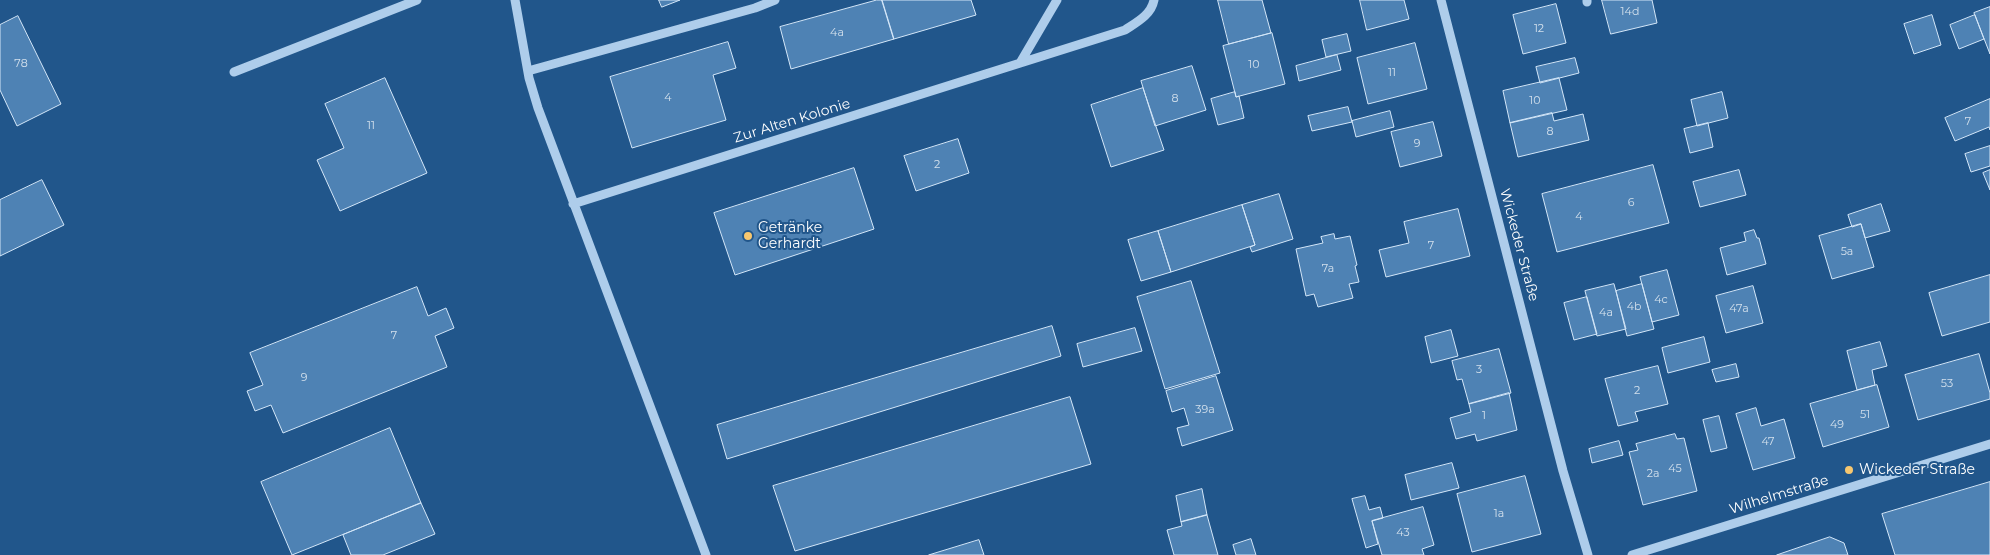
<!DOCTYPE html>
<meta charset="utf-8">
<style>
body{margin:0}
canvas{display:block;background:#21568b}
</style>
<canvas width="1990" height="555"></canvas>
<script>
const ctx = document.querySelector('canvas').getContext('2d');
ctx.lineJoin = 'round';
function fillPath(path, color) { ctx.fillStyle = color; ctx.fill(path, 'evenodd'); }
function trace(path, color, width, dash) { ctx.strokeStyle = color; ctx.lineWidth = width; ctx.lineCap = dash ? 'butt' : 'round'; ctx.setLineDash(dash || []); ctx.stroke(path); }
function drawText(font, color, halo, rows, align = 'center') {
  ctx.font = font + ' Montserrat,sans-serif'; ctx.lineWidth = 4; ctx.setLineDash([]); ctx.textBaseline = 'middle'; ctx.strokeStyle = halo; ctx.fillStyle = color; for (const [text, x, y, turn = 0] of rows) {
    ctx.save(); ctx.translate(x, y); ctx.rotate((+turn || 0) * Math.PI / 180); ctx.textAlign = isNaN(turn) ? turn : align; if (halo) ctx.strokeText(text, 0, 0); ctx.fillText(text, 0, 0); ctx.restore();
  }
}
const building = new Path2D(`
 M659 0H680L662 7Z
 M877 0H882L894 39 791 69 780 27Z
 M882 0H971L976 15 894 39Z
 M1218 0H1262L1271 33 1229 44Z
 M1360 0H1404L1409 19 1367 30Z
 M1602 0H1652L1657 23 1611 34Z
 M1556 4 1566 43 1523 54 1513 15Z
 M1990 7V54L1974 13Z
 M1932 15 1941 45 1914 54 1904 24Z
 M1975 15 1984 39 1959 49 1950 25Z
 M18 16 61 104 17 126 0 90V25Z
 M1272 33 1285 84 1236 97 1223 46Z
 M1347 34 1351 51 1326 57 1322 40Z
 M728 42 736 68 713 75 726 120 632 148 610 77Z
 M1415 43 1427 89 1368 104 1357 58Z
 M1337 55 1341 70 1299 81 1296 66Z
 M1575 58 1579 73 1540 83 1536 67Z
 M1192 66 1206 110 1155 126 1141 81Z
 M385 78 427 173 340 211 317 160 344 148 325 104Z
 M1559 78 1567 110 1510 123 1503 91Z
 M1143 88 1164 150 1111 167 1091 105Z
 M1235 92 1236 97 1239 96 1244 118 1218 125 1211 99Z
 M1722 92 1728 118 1697 126 1691 100Z
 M1990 99V130L1989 127 1955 141 1945 118Z
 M1348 107 1352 122 1312 131 1308 116Z
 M1390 111 1394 127 1356 137 1352 121Z
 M1552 113 1554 121 1583 114 1589 140 1518 157 1510 123Z
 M1433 122 1442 156 1400 167 1391 132Z
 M1708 123 1713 147 1690 153 1684 129Z
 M958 139 969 173 916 191 904 156Z
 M1990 146V166L1971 172 1965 154Z
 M1653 165 1669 223 1557 252 1542 194Z
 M854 168 874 229 735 275 714 213Z
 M1739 170 1746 195 1700 207 1693 182Z
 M1990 170V190L1983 173Z
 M42 180 64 225 0 256V200Z
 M1279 194 1293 239 1252 252 1250 247 1255 245 1242 205Z
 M1881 204 1890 231 1865 238 1861 224 1852 227 1848 215Z
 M1242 205 1255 245 1171 272 1158 231Z
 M1458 209 1470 256 1386 277 1379 250 1409 243 1404 222Z
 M1861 224 1874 267 1832 279 1819 236Z
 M1754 230 1757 238H1759L1766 264 1727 275 1720 248 1746 241 1744 233Z
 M1158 231 1171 272 1141 281 1128 240Z
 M1334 234 1335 239 1350 236 1357 265 1355 266 1359 282 1349 284 1353 298 1318 307 1314 294 1306 296 1296 249 1323 243 1321 237Z
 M1667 270 1679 315 1652 322 1640 277Z
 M1990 275V322L1942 336 1929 293Z
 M1191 281 1220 373 1165 389 1137 297Z
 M1614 284 1626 329 1597 336 1585 291Z
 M1642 284 1654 329 1627 336 1616 291Z
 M1753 286 1763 323 1726 333 1716 296Z
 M417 287 428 316 446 308 454 328 435 336 447 367 283 433 271 405 255 411 247 391 263 385 250 353Z
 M1587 297 1597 334 1574 340 1564 303Z
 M1052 326 1061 356 727 459 717 425Z
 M1135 328 1142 351 1083 367 1077 344Z
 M1451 330 1458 356 1431 363 1425 337Z
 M1704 337 1710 362 1668 373 1662 348Z
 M1880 342 1887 366 1872 370 1875 385 1857 390 1847 351Z
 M1499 349 1511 393 1469 404 1462 379 1457 380 1452 361Z
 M1979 354 1990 393V399L1918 420 1905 375Z
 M1736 364 1739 377 1716 382 1712 370Z
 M1658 366 1668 404 1635 412 1638 421 1618 426 1605 379Z
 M1216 376 1233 430 1182 446 1177 428 1189 425 1184 408 1172 412 1166 391Z
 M1877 385 1889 427 1823 447 1810 404Z
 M1509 393 1517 430 1477 441 1475 434 1456 439 1450 418 1471 412 1469 404Z
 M1070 397 1091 464 795 551 773 486Z
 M1756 408 1761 426 1784 419 1795 458 1753 470 1736 414Z
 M1719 416 1727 448 1711 452 1703 420Z
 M390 428 421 503 292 555 261 482Z
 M1675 434 1677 439 1684 438 1697 491 1643 505 1629 452 1638 450 1636 444Z
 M1619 441 1623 455 1592 463 1589 449Z
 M1452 463 1459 488 1411 500 1405 475Z
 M1525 476 1541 534 1472 552 1457 494Z
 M1990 482V555H1895L1882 514Z
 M1202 489 1207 515 1181 522 1176 496Z
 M1365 496 1369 510 1380 507 1383 518 1372 521 1378 544 1366 548 1352 499Z
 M421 503 435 534 383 555H351L343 535Z
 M1423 507 1434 545 1422 549 1424 555H1382L1372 521Z
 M1207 515 1218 555H1174L1167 530 1182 526 1181 522Z
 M1830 537 1844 543 1848 555H1777Z
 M1251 539 1256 555H1236L1233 545Z
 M979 540 984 555H929Z`);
const minor = new Path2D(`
 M515 0 529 78 538 108 706 555
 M1441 0 1563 471 1588 555
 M1587 0V2
 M1020 63 1057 0
 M528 71 755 8 775 0
 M234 72 417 0
 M573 204 1125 30C1137 22 1151 15 1154 0
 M1632 555 1990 444`);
const markers = [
 [748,236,5,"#f7c76f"],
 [1849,470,5,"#f7c76f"]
];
const numberNames = [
 ["14d",1630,12],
 ["12",1539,29],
 ["4a",837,33],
 ["78",21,64],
 ["10",1254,65],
 ["11",1392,73],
 ["4",668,98],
 ["8",1175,99],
 ["10",1535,101],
 ["7",1968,122],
 ["11",371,126],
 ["8",1550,132],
 ["9",1417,144],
 ["2",937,165],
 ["6",1631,203],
 ["4",1579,217],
 ["7",1431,246],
 ["5a",1847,252],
 ["7a",1328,269],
 ["4c",1661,300],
 ["4b",1634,307],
 ["47a",1739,309],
 ["4a",1606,313],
 ["7",394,336],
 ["3",1479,370],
 ["9",304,378],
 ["53",1947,384],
 ["2",1637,391],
 ["39a",1205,410],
 ["51",1865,415],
 ["1",1484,416],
 ["49",1837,425],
 ["47",1768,442],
 ["45",1675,469],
 ["2a",1653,474],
 ["1a",1499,514],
 ["43",1403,533]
];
const streetNames = [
 ["Zur Alten Kolonie",792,121,-17],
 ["Wickeder Straße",1519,245,75],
 ["Wilhelmstraße",1779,495,-17]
];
const poiNames = [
 ["Getränke",758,228],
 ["Gerhardt",758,244],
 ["Wickeder Straße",1859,470]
];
fillPath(building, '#4e82b4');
trace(building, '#d3e6f8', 1);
trace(minor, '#aecdeb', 9);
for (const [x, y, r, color] of markers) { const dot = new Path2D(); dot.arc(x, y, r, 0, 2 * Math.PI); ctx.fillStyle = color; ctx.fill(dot); trace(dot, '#21568b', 2); }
drawText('11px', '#d3e0ec', null, numberNames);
drawText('14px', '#fff', '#21568b', streetNames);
drawText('14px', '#fff', '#21568b', poiNames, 'left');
</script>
